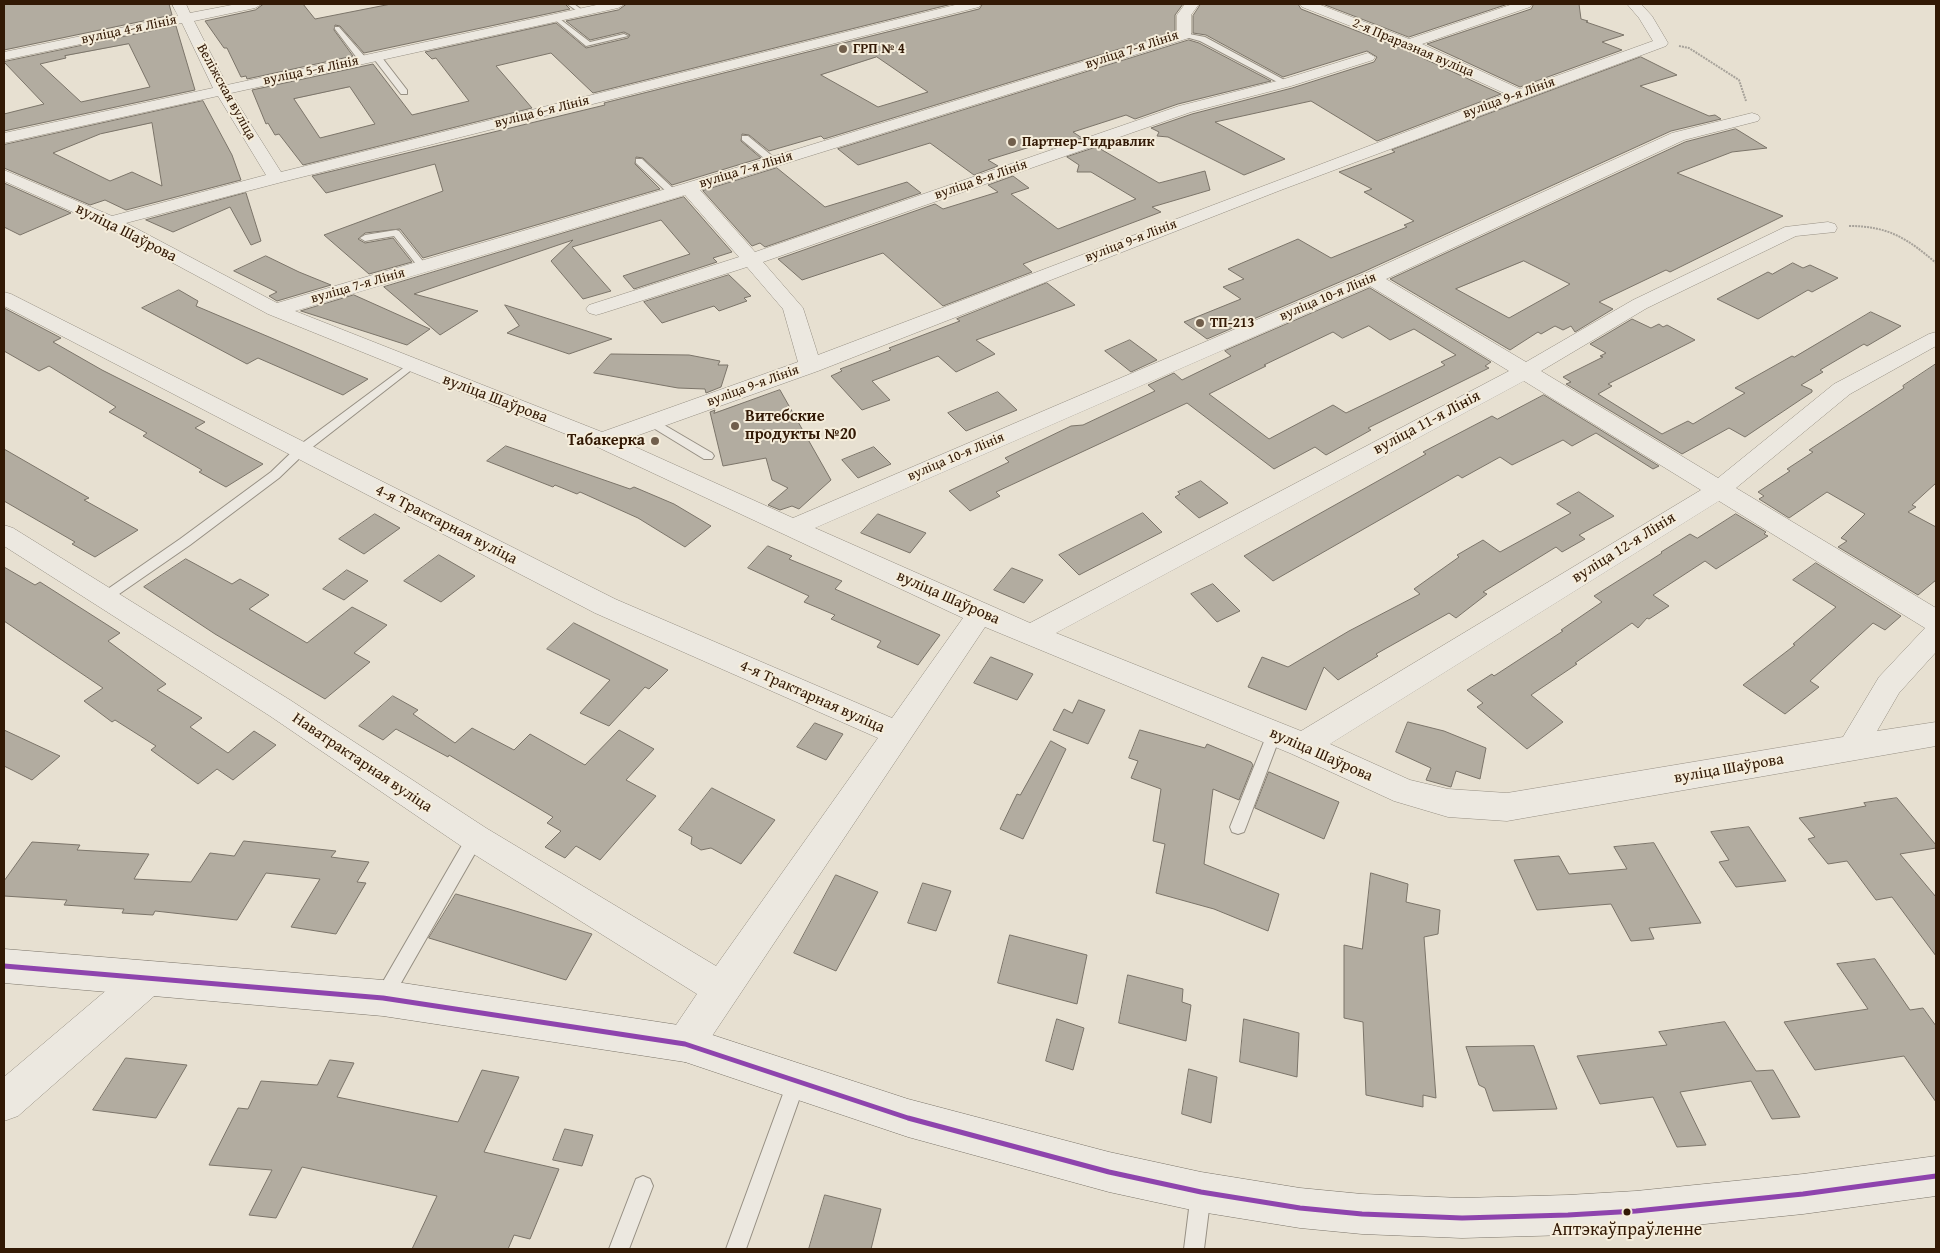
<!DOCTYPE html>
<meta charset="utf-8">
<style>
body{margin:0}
#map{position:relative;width:1940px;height:1253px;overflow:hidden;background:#e7e0d1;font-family:"Gentium Book Plus",serif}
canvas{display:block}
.frame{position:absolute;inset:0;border:5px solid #321905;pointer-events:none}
</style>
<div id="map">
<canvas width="1940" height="1253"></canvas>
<div class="frame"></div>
</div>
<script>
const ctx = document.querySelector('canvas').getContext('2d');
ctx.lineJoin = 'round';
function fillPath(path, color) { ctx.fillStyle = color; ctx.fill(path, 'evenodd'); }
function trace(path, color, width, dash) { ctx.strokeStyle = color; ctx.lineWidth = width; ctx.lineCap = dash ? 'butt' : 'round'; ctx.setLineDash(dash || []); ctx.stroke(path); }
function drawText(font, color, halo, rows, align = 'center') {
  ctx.font = font + ' "Gentium Book Plus",serif'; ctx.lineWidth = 4; ctx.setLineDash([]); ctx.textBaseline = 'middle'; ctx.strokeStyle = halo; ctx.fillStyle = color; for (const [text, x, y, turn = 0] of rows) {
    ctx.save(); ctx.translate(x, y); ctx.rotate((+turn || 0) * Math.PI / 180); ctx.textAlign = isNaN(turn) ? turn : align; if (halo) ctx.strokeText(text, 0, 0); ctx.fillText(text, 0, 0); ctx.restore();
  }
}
const building = new Path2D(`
 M4 4H169L172 15 4 50Z
 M264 4H303L315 19 391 4H565L570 9 364 53 340 26 335 25 334 30 353 56 247 79 246 76 241 77 227 48H224L205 21 255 10Z
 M627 4H952L593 93 551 53 496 66 532 108 303 165 279 134 275 135 268 123 266 124 252 90 373 64 412 115 469 101 436 58 432 59 425 52 556 23 586 48 628 38 630 35 624 32 590 40 566 21 618 10ZM350 87 375 124 320 138 294 99Z
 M983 4H1183L1175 15V32L824 139 821 136 769 151 749 135 742 134 741 141 761 158 672 185 643 158 636 157 635 164 660 189 423 258 400 229 365 233 358 239 365 243 393 238 412 262 369 274 324 235 443 191 435 164 326 193 312 176 605 105 604 103 979 9ZM877 57 928 92 878 107 821 75Z
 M1201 4H1298L1301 9 1403 49 1501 94 1377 141 1311 101 1215 122 1285 159 1244 175 1168 137 1157 136 1159 132 1151 128 1192 114 1292 88 1374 62 1377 57 1367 51 1283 77 1206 35 1193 33V16Z
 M1323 4H1508L1409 37Z
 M1534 4H1579L1581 19 1588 21 1586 22 1624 35 1602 42 1622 50 1520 87 1427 44 1531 9Z
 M176 26 195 90 4 131V114L44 104 4 62ZM129 44 150 87 81 102 40 64 66 58 65 56Z
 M1189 40 1199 43 1271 81 1178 104 1135 119 1126 115 1073 132 1082 138 1052 148 1043 143 988 160 998 166 974 175 930 143 858 165 838 149Z
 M1641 57 1677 75 1640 86 1709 116 1715 115 1721 119 1671 131 1363 272 1207 339 1184 322 1241 299 1223 287 1244 279 1228 269 1298 239 1331 258 1407 227 1404 225 1414 221 1364 192 1372 189 1339 172 1395 152 1392 150Z
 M203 101 232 155 241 180 126 210 105 200 90 205 4 168V145ZM152 123 162 186 132 172 110 181 53 153 100 134Z
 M1736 129 1767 148 1732 152 1677 173 1783 216 1670 272 1666 270 1599 302 1613 309 1575 332 1571 326 1563 330 1555 326 1541 334 1538 332 1510 350 1390 279 1685 142ZM1524 261 1570 284 1509 318 1456 289Z
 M1097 147 1159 183 1205 171 1210 190 1152 207 1161 212 1023 264 1032 272 943 306 883 253 802 280 778 259 935 204 943 209 998 192 988 185 1013 176 1029 188 1011 194 1058 229 1136 199 1091 172H1077L1079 165 1067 157Z
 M777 168 825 207 907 182 921 193 765 247 760 243 752 246 703 191Z
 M4 183 71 213 20 235 4 227Z
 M246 193 261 241 251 245 230 207 173 232 146 220Z
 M684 197 732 252 713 258 717 262 634 289 623 276 690 254 661 220 572 247 611 291 583 299 551 261 573 240 414 294 478 311 440 335 384 287Z
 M266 256 299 272 331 285 277 301 269 296 277 292 234 271Z
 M1793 263 1803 268 1810 265 1838 278 1812 292 1808 290 1758 319 1717 299 1768 272 1772 274Z
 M729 275 751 296 744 298 747 301 719 311 714 306 662 323 644 302Z
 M1047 283 1075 305 976 340 995 354 956 372 938 356 872 381 890 400 862 410 831 376 842 371 840 369 891 350 889 348 960 321 957 319Z
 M1370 288 1491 362 1485 366 1489 368 1368 428 1371 430 1326 455 1315 447 1274 469 1187 403 996 492 1000 496 970 511 949 491 1009 462 1005 458 1071 426 1083 425 1155 391 1148 385 1174 373 1182 380 1231 356 1225 351ZM1369 326 1390 340 1414 329 1456 355 1441 362 1445 365 1346 413 1333 405 1269 439 1209 394 1266 366 1264 365 1333 332 1342 338Z
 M179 290 198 301 196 306 368 379 343 395 258 358 247 364 142 308Z
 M354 295 430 329 407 345 301 311Z
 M505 305 612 339 569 354 507 333 519 326Z
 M4 308 61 338 53 342 102 370 205 422 195 428 263 464 226 487 199 472 202 470 143 436 147 433 109 412 116 407 49 366 39 371 4 351Z
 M1871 312 1901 326 1867 346 1864 344 1820 370 1823 372 1801 385 1812 390V392L1745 437 1729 428 1682 454 1566 384 1571 382 1563 377 1603 357 1600 356 1606 353 1590 344 1632 319 1651 328 1659 324 1663 327 1667 325 1695 340 1608 384 1612 386 1598 394 1662 434 1688 421 1693 424 1745 393 1735 388 1792 356 1794 357Z
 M1130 340 1157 360 1131 372 1105 351Z
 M611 354 689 355 720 361 718 365H728L721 387 706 393 705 389 678 388 594 373Z
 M1936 364V483L1912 505 1916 507 1908 512 1936 527V580L1918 595 1838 547 1847 541 1841 538 1865 514 1827 492 1789 518 1759 499 1764 496 1758 492 1790 471 1787 469 1813 452 1809 450 1904 388 1903 386Z
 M780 390 831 480 799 509 792 506 780 510 768 505 788 488 772 480 766 458 723 466 710 412 715 410 714 413Z
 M998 392 1017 410 966 431 948 413Z
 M1544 395 1659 466 1653 469 1596 433 1572 446 1563 440 1512 465 1500 457 1462 478 1458 475 1273 581 1244 556 1426 454 1423 452 1492 416 1497 419Z
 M506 446 630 489 634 487 674 504 711 526 685 547 638 518 580 492 577 494 555 485 553 487 487 461Z
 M874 447 891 464 858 478 842 460Z
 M4 449 89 498 84 500 138 530 95 557 72 544 75 542 4 501Z
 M1201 481 1228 503 1199 518 1175 497 1180 494 1178 492Z
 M1579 492 1614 516 1579 535 1585 539 1562 552 1556 547 1483 592 1487 594 1456 618 1449 613 1376 654 1378 656 1338 680 1324 667 1306 710 1248 687 1262 657 1288 667 1349 631 1420 594 1414 589 1459 557 1457 555 1483 540 1500 552 1571 513 1557 504Z
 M1143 513 1162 532 1079 575 1059 555Z
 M375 514 400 528 364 554 339 539Z
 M878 514 926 533 910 553 861 533Z
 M1736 514 1766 532 1764 534 1768 536 1716 569 1705 561 1653 595 1669 606 1649 619 1647 618 1638 628 1632 623 1575 663 1577 664 1531 695 1563 722 1527 749 1477 707 1483 703 1467 690 1492 674 1494 676 1563 631 1561 630 1602 602 1594 596 1662 553 1661 552 1690 534 1697 538Z
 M768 546 792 556 789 559 842 581 835 589 940 635 918 665 877 647 881 641 831 619 835 615 804 602 809 596 748 568Z
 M439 555 475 576 441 602 404 581Z
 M186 559 232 584 240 579 269 595 249 609 307 643 352 607 387 625 354 653 370 662 325 699 215 634 144 587Z
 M1816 563 1901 616 1885 630 1873 623 1810 681 1819 687 1785 714 1743 685 1795 645 1793 644 1836 607 1793 580Z
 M4 567 35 585 40 582 120 633 108 641 166 684 157 690 202 718 190 727 228 753 254 731 276 745 233 780 217 769 198 784 151 750 156 746 115 720 112 722 84 701 103 688 4 621Z
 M1012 568 1043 580 1024 603 994 590Z
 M347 570 368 581 344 600 323 589Z
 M1213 584 1240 611 1217 622 1191 594Z
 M574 623 668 670 649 689 645 687 609 726 580 713 610 680 547 649Z
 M991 657 1033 674 1017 700 974 683Z
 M393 696 418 710 413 714 455 743 472 728 514 750 530 734 585 765 619 730 654 749 626 780 656 796 600 860 576 846 565 858 545 847 561 831 547 823 553 817 449 755 448 757 396 729 383 740 359 726Z
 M1079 700 1105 710 1088 744 1053 730 1064 709 1072 713Z
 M1408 722 1444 731 1486 748 1480 779 1456 771 1451 787 1426 780 1431 768 1396 752Z
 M815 723 843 734 826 760 797 747Z
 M4 730 60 756 32 780 4 766Z
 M1140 730 1205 748 1207 744 1251 762 1253 765 1239 800 1213 789 1204 864 1279 894 1268 931 1214 909 1156 893 1165 844 1153 841 1161 789 1131 778 1138 761 1129 758Z
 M1051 741 1066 749 1023 839 1000 829 1017 794 1020 795Z
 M1269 772 1339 802 1324 839 1255 808Z
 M712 788 775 820 741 864 711 848 701 850 691 844 692 837 679 830Z
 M1897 798 1936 845V848L1900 854 1936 897V956L1892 897 1876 900 1847 861 1828 864 1808 839 1815 837 1799 818 1866 806 1864 803Z
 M1749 827 1759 842 1786 881 1736 887 1719 862 1729 860 1711 832Z
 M244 841 336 851 331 857 369 862 357 882 366 883 336 934 291 927 320 879 266 873 237 920 155 911 153 915 122 913 124 909 64 905 67 900 4 896V881L32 842 80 845 77 850 149 854 134 879 191 882 210 853 234 856Z
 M1654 843 1701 923 1649 928 1654 939 1631 941 1611 904 1537 910 1514 860 1559 856 1569 874 1627 869 1614 847Z
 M1371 873 1408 884 1406 902 1440 910 1438 934 1424 937 1436 1098 1423 1095V1107L1366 1095 1363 1022 1344 1018V945L1362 949Z
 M836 875 878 892 836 971 794 953Z
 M923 883 951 891 936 931 908 923Z
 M456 894 509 909 592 934 566 980 429 938Z
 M1010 935 1087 955 1077 1004 998 983Z
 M1875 959 1910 1010 1923 1008 1936 1026V1102L1904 1056 1815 1070 1784 1022 1868 1009 1837 964Z
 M1128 975 1183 989 1182 1002 1191 1005 1186 1041 1119 1023Z
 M1057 1019 1084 1028 1073 1070 1046 1061Z
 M1244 1019 1299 1033 1297 1077 1240 1062Z
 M1725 1022 1756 1071 1773 1070 1800 1117 1772 1119 1751 1081 1680 1092 1706 1145 1677 1147 1653 1097 1600 1104 1577 1056 1667 1045 1659 1032Z
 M1534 1046 1557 1109 1493 1111 1485 1088 1479 1085 1466 1047Z
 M126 1058 187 1065 156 1118 93 1110Z
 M330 1060 354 1063 337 1097 458 1122 482 1070 519 1077 484 1152 559 1169 530 1239 514 1235 508 1249H412L437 1196 302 1167 276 1218 249 1215 272 1170 209 1165 238 1108 248 1109 261 1081 317 1085Z
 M1189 1069 1217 1077 1211 1123 1182 1114Z
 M565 1129 593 1135 582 1166 553 1160Z
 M825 1195 881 1209 871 1249H809Z`);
const path = new Path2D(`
 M1679 46 1689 48 1739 80 1746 101
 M1849 226C1888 226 1907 238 1936 263`);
const lane = new Path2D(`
 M567 4H574L585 12 580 13Z
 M556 16 590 42 624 34 628 36 586 46 554 19Z
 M335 27H339L366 58V62H360L335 29Z
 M1184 33 1205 37 1290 83 1283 85 1200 41 1182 36Z
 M374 55H380L407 90V94H401L374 59Z
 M742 136H748L777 160V164H771L742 140Z
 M636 159H642L676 191V195H670L636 163Z
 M396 230 399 231 426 265V269H420L394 236 365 241 360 238 365 235Z
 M410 363 414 364V368L305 453 279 478 190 545 109 601H99L97 598 99 595 180 539 271 472 297 447Z
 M654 419 712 453 714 456 712 459H704L650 426 648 423Z
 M1274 728 1279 730 1281 734 1246 827 1244 832 1238 834 1232 832 1230 827 1267 734 1269 730Z
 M475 831 481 833 483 838 481 843 389 1004 383 1007 377 1004 374 998 377 992 469 833Z
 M796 1074 803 1076 805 1083 746 1249H726L787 1083 789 1076Z
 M643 1176 650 1179 653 1186 629 1249H609L636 1179Z
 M1201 1183 1208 1186 1211 1193 1204 1249H1184L1191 1193 1194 1186Z`);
const street = new Path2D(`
 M172 4H186L190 13 237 4H262L255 8 194 21 227 85 601 4H625L618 8 231 93 281 172 959 4H981L979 7 282 182 126 223 277 303 683 184 1177 33V15L1185 4H1199L1191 15V35L1189 38 700 190 755 252 1179 106 1281 80 1368 53 1375 57 1373 60 1291 86 1191 112 763 262 803 308 818 355 1506 94 1404 47 1302 7 1300 4H1318L1409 39 1513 4H1532L1530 7 1422 44 1520 89 1653 41 1639 18 1627 4H1641L1652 16 1668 43 1666 46 1281 190 818 371 622 441 793 518 1364 274 1672 133 1752 113 1758 115 1760 118 1758 121 1684 140 1386 279 1526 362 1633 300 1785 227 1828 222 1835 224 1837 228 1835 232 1796 236 1647 308 1541 371 1718 478 1834 384 1929 334 1936 332V346L1850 394 1736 488 1936 608V652L1899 693 1877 731 1936 722V746L1507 821 1448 817 1394 801 1292 754 985 627 698 1057 685 1062 672 1057 667 1044 672 1031 697 994 464 848 270 716 4 546V525L13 528 290 700 486 828 716 966 878 738 595 613 4 306V292L11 294 615 599 892 718 963 618 593 445 268 314 104 226 4 181V170L112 216 266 175 218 96 4 143V133L213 88 182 23 4 60V52L178 16ZM685 195 739 257 589 305 586 309 589 313 596 315 603 313 747 267 783 309 798 362 602 432 295 311ZM1370 286 1509 371 1030 623 815 528ZM1524 381 1701 490 1301 731 1056 633ZM1719 501 1925 628 1879 677 1843 737 1507 793 1448 789 1410 780 1330 744Z
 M148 961 161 966 166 978 161 990 18 1116 4 1121V1077L135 966Z`);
const secondary = new Path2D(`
 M4 949 383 980 685 1026 908 1099 1109 1152 1201 1172 1300 1188 1362 1194 1462 1198 1568 1195 1636 1191 1803 1174 1936 1156V1196L1803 1214 1636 1231 1568 1235 1462 1238 1362 1234 1300 1228 1201 1212 1109 1192 908 1137 685 1062 383 1016 4 983Z`);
const bus1 = new Path2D(`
 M4 966 383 998 685 1044 908 1118 1109 1172 1201 1192 1300 1208 1362 1214 1462 1218 1568 1215 1636 1211 1803 1194 1936 1176`);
const markers = [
 [843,49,5,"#715f4c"],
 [1012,142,5,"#715f4c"],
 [1200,323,5,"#715f4c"],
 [735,426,5,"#715f4c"],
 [655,441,5,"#715f4c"],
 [1627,1212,4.5,"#321905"]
];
const farStreetnames = [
 ["вуліца 4-я Лінія",129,30,-12],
 ["2-я Праразная вуліца",1413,48,23],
 ["вуліца 7-я Лінія",1132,50,-18],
 ["вуліца 5-я Лінія",311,71,-12],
 ["Веліжская вуліца",226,92,61],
 ["вуліца 9-я Лінія",1509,98,-20],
 ["вуліца 6-я Лінія",542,112,-14],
 ["вуліца 7-я Лінія",746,170,-17],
 ["вуліца 8-я Лінія",981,180,-19],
 ["вуліца 9-я Лінія",1131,241,-21],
 ["вуліца 7-я Лінія",358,286,-16],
 ["вуліца 10-я Лінія",1328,297,-23],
 ["вуліца 9-я Лінія",753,386,-20],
 ["вуліца 10-я Лінія",956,457,-23]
];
const farPoinames = [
 ["ГРП № 4",853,49],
 ["Партнер-Гидравлик",1022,142],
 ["ТП-213",1210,323]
];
const streetNames = [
 ["вуліца Шаўрова",126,233,27],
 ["вуліца Шаўрова",495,399,21],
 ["вуліца 11-я Лінія",1427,423,-28],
 ["4-я Трактарная вуліца",446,525,27],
 ["вуліца 12-я Лінія",1624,548,-32],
 ["вуліца Шаўрова",948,598,24],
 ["4-я Трактарная вуліца",812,697,24],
 ["вуліца Шаўрова",1321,755,24],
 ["Наватрактарная вуліца",362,763,34],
 ["вуліца Шаўрова",1729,769,-10]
];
const poiNames = [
 ["Витебские",745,417],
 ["продукты №20",745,435],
 ["Табакерка",645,441,"right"]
];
const nearBusnames = [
 ["Аптэкаўпраўленне",1627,1230]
];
fillPath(building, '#b2aca0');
trace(building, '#7b7469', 1);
trace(lane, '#968f83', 2);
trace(street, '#968f83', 1);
trace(secondary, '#7b7469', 1);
trace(path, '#a7a29a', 2, [2, 1]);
fillPath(lane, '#ece8e0');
fillPath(street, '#ece8e0');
fillPath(secondary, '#ece8e0');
trace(bus1, '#8e44ad', 5);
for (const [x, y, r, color] of markers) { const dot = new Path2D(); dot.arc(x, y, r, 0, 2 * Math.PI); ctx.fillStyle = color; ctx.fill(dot); trace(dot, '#f5eddb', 2); }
drawText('14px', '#321905', '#f5eddb', farStreetnames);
drawText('bold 14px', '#321905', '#f5eddb', farPoinames, 'left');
drawText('16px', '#321905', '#f5eddb', streetNames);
drawText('bold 16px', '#321905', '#f5eddb', poiNames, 'left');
drawText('18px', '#321905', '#f5eddb', nearBusnames);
</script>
